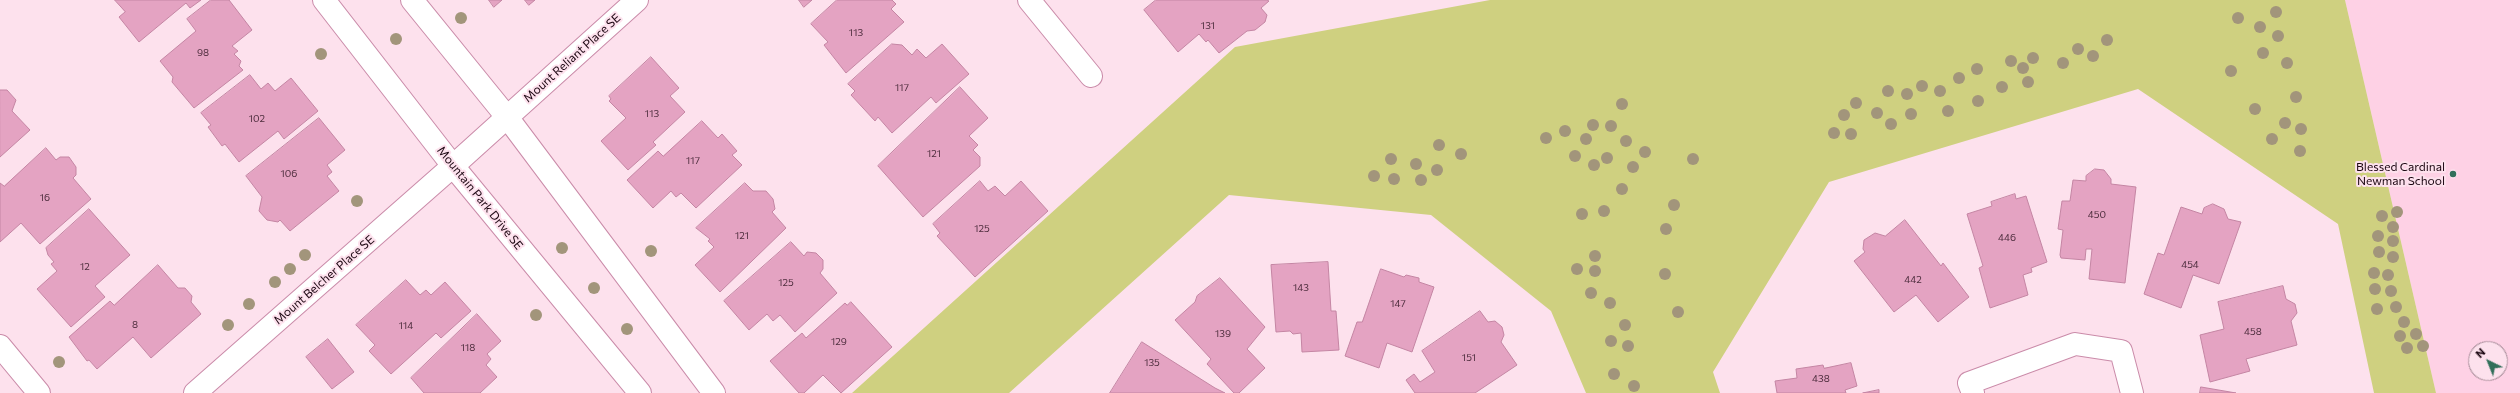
<!DOCTYPE html>
<style>
body{margin:0}
#map{position:relative;width:2520px;height:393px;overflow:hidden;background:#fde1ed;font-family:Commissioner,sans-serif}
canvas{display:block}
.north{position:absolute;left:2468px;top:341px;width:40px;height:40px;box-sizing:border-box;background:#fde1ed;border:1px solid #a38995;border-radius:50%;rotate:317deg;font-size:11px;font-weight:700;line-height:16px;text-align:center;color:#1b0611}
.north::after{content:'';display:block;margin:auto;width:14px;height:18px;background:#316f5a;clip-path:polygon(50% 0,100% 100%,50% 72%,0 100%)}
</style>
<div id="map">
<canvas width="2520" height="393"></canvas>
<div class="north">N</div>
</div>
<script>
const ctx = document.querySelector('canvas').getContext('2d');
ctx.lineJoin = 'round';
function fillPath(path, color) { ctx.fillStyle = color; ctx.fill(path, 'evenodd'); }
function trace(path, color, width, dash) { ctx.strokeStyle = color; ctx.lineWidth = width; ctx.lineCap = dash ? 'butt' : 'round'; ctx.setLineDash(dash || []); ctx.stroke(path); }
function drawText(font, color, halo, rows, align = 'center') {
  ctx.font = font + ' Commissioner,sans-serif'; ctx.lineWidth = 4; ctx.setLineDash([]); ctx.textBaseline = 'middle'; ctx.strokeStyle = halo; ctx.fillStyle = color; for (const [text, x, y, turn = 0] of rows) {
    ctx.save(); ctx.translate(x, y); ctx.rotate((+turn || 0) * Math.PI / 180); ctx.textAlign = isNaN(turn) ? turn : align; if (halo) ctx.strokeText(text, 0, 0); ctx.fillText(text, 0, 0); ctx.restore();
  }
}
const built = new Path2D(`
 M2345 0H2520V393H2436ZM2476 349H2500V373H2476Z`);
const green = new Path2D(`
 M1490 0H2345L2436 393H2374L2338 224 2138 89 1829 182 1713 372 1720 393H1586L1551 311 1431 215 1229 195 1009 393H852L1235 47Z`);
const building = new Path2D(`
 M115 0H201L190 8 186 3 139 42 119 17 125 12Z
 M211 0H229L252 30 232 46 238 51 234 54 241 61 239 66 243 70 194 108 172 82 173 77 160 61 196 31 187 19Z
 M489 0H502L494 7Z
 M525 0H535L529 5Z
 M799 0H812L804 7Z
 M837 0H892L896 4 891 9 904 22 846 73 824 45 828 42 811 24Z
 M1156 0H1267L1269 1 1261 8 1267 15 1265 22 1255 30 1247 31 1219 53 1208 40 1206 42 1199 34 1178 52 1144 10Z
 M892 44 902 45 912 55 917 49 926 58 942 44 969 74 936 103 931 97 892 133 878 117 875 121 851 95 855 91 848 84Z
 M651 57 679 88 670 96 685 112 653 142 656 145 628 170 601 141 626 118 609 101 611 99 609 96Z
 M250 75 261 89 268 83 275 91 291 78 318 111 284 139 278 131 239 162 225 144 222 146 208 127 211 125 201 113Z
 M960 87 988 118 969 136 978 145 973 150 980 157V166L923 217 878 166Z
 M0 90H7L16 100 12 111 30 130 0 157Z
 M319 118 345 150 327 165 332 172 327 176 339 191 290 231 280 220 278 222 267 220 259 211 262 197 246 176Z
 M702 121 718 138 722 134 737 151 732 155 742 165 696 208 681 193 676 197 671 191 653 208 627 180 658 151 663 156Z
 M46 148 56 160 60 157H69L76 167V175L73 178 91 199 40 244 21 223 0 242V183L4 186Z
 M2095 169 2104 170 2111 179V184L2136 187 2125 283 2089 279 2092 249H2086L2085 260 2061 258 2060 255 2063 230 2058 229 2062 201H2070L2073 180 2086 181V176Z
 M980 181 988 191 995 186 1005 196 1021 181 1048 211 975 277 937 236 940 233 933 224Z
 M745 183 753 191H766L773 199 775 209 772 212 786 228 720 292 695 265 714 247 708 241 710 239 696 228Z
 M2015 194 2016 199 2026 196 2047 262 2031 268 2032 272 2023 275 2028 295 1990 308 1979 268 1983 266 1967 214 1992 206 1991 202Z
 M2213 204 2224 209 2228 219 2241 222 2219 284 2193 275 2181 308 2144 294 2158 253 2164 255 2181 207 2202 214 2204 208Z
 M89 209 130 255 95 286 105 297 71 327 37 289 57 271 51 264 54 262 48 255 46 248Z
 M1905 220 1941 266 1943 263 1969 297 1938 322 1916 295 1894 312 1854 261 1865 252 1863 249 1864 240 1875 233 1885 236Z
 M791 242 804 256 807 252 816 253 823 260V269L820 273 837 293 795 332 780 315 773 321 767 314 749 330 724 301Z
 M1328 262 1331 311H1336L1339 350 1302 352 1301 333 1293 334 1290 331 1276 332 1271 265Z
 M158 265 178 288H185L192 296 191 302 201 314 151 358 133 337 97 369 89 360 87 361 69 337 110 301 114 305Z
 M1381 269 1404 277 1406 275 1419 278V282L1434 287 1412 352 1387 343 1379 368 1345 356 1357 322H1362Z
 M1220 278 1265 327 1247 349 1265 368 1239 393H1234L1207 364 1211 359 1175 320 1195 302 1197 296Z
 M406 280 420 295 426 290 431 295 445 282 471 311 441 338 436 333 391 374 369 351 375 345 356 325Z
 M2283 286 2286 299 2295 304 2297 313 2291 321 2297 345 2246 359 2250 371 2210 382 2200 335 2224 329 2218 302Z
 M851 302 892 347 841 393 823 375 804 393H799L770 361 802 333 806 338 845 303 847 305Z
 M1480 311 1488 322 1495 321 1502 327 1504 335 1501 342 1517 365 1475 393H1415L1406 380 1414 374 1420 382 1435 372 1422 351Z
 M477 314 501 341 487 354 491 359 486 365 497 377 480 393H424L411 378Z
 M328 339 354 372 332 389 306 357Z
 M1142 342 1215 388 1225 393H1110Z
 M1851 363 1857 386 1845 390 1846 393H1777L1775 381 1797 378 1796 369 1823 365 1824 368Z
 M2201 387 2236 393H2200Z
 M1879 390V393H1863Z`);
const street = new Path2D(`
 M1029 0 1091 76
 M0 346 39 393
 M195 393 453 166 637 0
 M1973 393 1969 383 2075 344 2121 351 2132 393`);
const secondary = new Path2D(`
 M324 0 453 166 640 393
 M412 0 507 117 714 393`);
const trees = [
 [2276,12],
 [461,18],
 [2238,18],
 [2260,27],
 [2278,36],
 [396,39],
 [2107,40],
 [2078,49],
 [2263,53],
 [321,54],
 [2093,56],
 [2033,58],
 [2011,61],
 [2063,63],
 [2287,63],
 [2023,68],
 [1977,69],
 [2231,71],
 [1959,78],
 [2028,82],
 [1922,86],
 [2002,87],
 [1888,91],
 [1940,91],
 [1907,94],
 [2296,97],
 [1978,101],
 [1856,103],
 [1622,104],
 [2255,109],
 [1948,111],
 [1877,113],
 [1911,114],
 [1844,115],
 [2285,123],
 [1891,124],
 [1593,125],
 [1611,126],
 [2301,129],
 [1565,131],
 [1834,133],
 [1851,134],
 [1546,138],
 [1586,139],
 [2272,139],
 [1626,141],
 [1439,145],
 [2300,151],
 [1645,152],
 [1461,154],
 [1575,156],
 [1607,158],
 [1391,159],
 [1693,159],
 [1416,164],
 [1594,165],
 [1633,167],
 [1437,170],
 [1374,176],
 [1394,179],
 [1421,180],
 [1622,189],
 [357,201],
 [1674,205],
 [1604,211],
 [2397,212],
 [1582,214],
 [2382,216],
 [2393,227],
 [1666,229],
 [2378,236],
 [2393,241],
 [562,248],
 [651,251],
 [2379,252],
 [305,255],
 [1595,256],
 [2393,257],
 [290,269],
 [1577,269],
 [1595,271],
 [2374,273],
 [1665,274],
 [2388,275],
 [275,282],
 [594,288],
 [2375,289],
 [2391,291],
 [1591,293],
 [1610,303],
 [249,304],
 [2396,307],
 [2377,309],
 [1678,312],
 [536,315],
 [2404,322],
 [228,325],
 [1625,325],
 [627,329],
 [2416,334],
 [2400,336],
 [1611,341],
 [1628,346],
 [2423,346],
 [2407,348],
 [59,362],
 [1614,374],
 [1634,386]
];
const markers = [
 [2453,174,4,"#316f5a"]
];
const numberNames = [
 ["131",1208,26],
 ["113",856,33],
 ["98",203,53],
 ["117",902,88],
 ["113",652,114],
 ["102",257,119],
 ["121",934,154],
 ["117",693,161],
 ["106",289,174],
 ["16",45,198],
 ["450",2097,215],
 ["125",982,229],
 ["121",742,236],
 ["446",2007,238],
 ["454",2190,265],
 ["12",85,267],
 ["442",1913,280],
 ["125",786,283],
 ["143",1301,288],
 ["147",1398,304],
 ["8",135,325],
 ["114",406,326],
 ["458",2253,332],
 ["139",1223,334],
 ["129",839,342],
 ["118",468,348],
 ["151",1469,358],
 ["135",1152,363],
 ["438",1821,379]
];
const streetNames = [
 ["Mount Reliant Place SE",572,58,-42],
 ["Mountain Park Drive SE",480,198,51],
 ["Mount Belcher Place SE",324,280,-41]
];
const poiNames = [
 ["Blessed Cardinal",2445,167],
 ["Newman School",2445,181]
];
fillPath(built, '#fed1e5');
fillPath(green, '#cfd080');
fillPath(building, '#e4a3c2');
trace(building, '#c485a3', 1);
trace(street, '#ca8ba9', 24);
trace(secondary, '#ca8ba9', 24);
trace(street, '#fff', 22);
trace(secondary, '#fff', 22);
ctx.fillStyle = '#a2957b';
for (const [x, y] of trees) { ctx.beginPath(); ctx.arc(x, y, 6, 0, 2 * Math.PI); ctx.fill(); }
for (const [x, y, r, color] of markers) { const dot = new Path2D(); dot.arc(x, y, r, 0, 2 * Math.PI); ctx.fillStyle = color; ctx.fill(dot); trace(dot, '#fde1ed', 1.5); }
drawText('10px', '#4d2d3d', null, numberNames);
drawText('12px', '#1b0611', '#fde1ed', streetNames);
drawText('12px', '#1b0611', '#fde1ed', poiNames, 'right');
</script>
